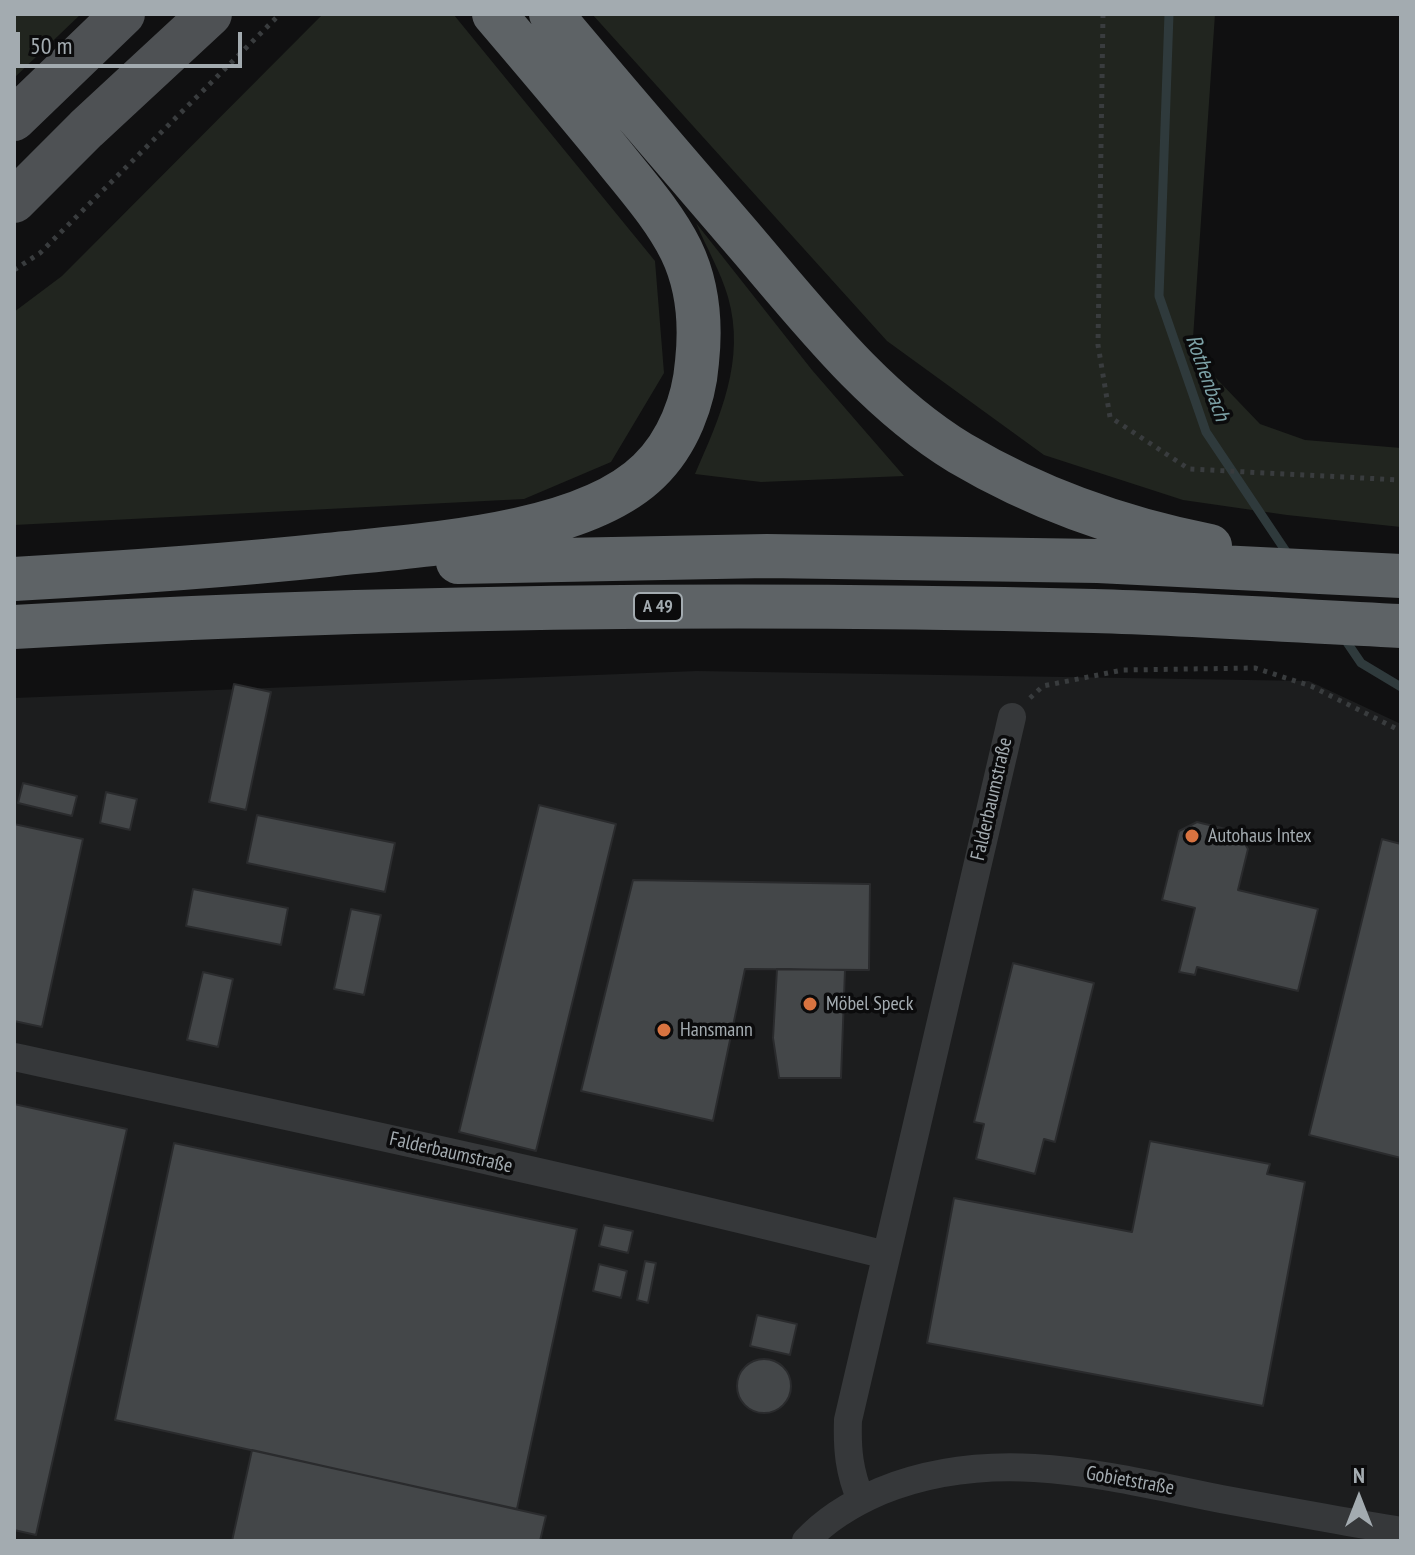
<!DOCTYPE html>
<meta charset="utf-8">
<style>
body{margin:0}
#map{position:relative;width:1415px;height:1555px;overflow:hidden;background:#101011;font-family:"PT Sans Narrow",sans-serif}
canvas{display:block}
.frame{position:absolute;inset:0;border:16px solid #a3abb0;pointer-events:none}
.north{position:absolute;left:1319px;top:1459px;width:80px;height:80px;-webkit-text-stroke:6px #0b0b0c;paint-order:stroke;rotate:0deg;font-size:22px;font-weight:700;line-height:32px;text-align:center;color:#a3abb0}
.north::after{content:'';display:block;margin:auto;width:28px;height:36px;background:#a3abb0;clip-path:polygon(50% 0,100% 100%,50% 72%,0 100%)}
.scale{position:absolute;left:16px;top:32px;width:226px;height:36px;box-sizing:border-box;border:4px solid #a3abb0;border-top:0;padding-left:10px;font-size:24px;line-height:28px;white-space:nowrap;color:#a3abb0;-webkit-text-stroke:6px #0b0b0c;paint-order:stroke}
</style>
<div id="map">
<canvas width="1415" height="1555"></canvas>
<div class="frame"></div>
<div class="north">N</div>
<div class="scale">50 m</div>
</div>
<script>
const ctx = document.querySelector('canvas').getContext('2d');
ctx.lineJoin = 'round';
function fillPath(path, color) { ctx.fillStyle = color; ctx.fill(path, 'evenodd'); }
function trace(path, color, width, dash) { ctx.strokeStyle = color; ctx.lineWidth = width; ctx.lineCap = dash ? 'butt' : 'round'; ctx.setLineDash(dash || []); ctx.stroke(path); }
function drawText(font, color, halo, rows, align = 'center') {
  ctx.font = font + ' "PT Sans Narrow",sans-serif'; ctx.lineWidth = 7; ctx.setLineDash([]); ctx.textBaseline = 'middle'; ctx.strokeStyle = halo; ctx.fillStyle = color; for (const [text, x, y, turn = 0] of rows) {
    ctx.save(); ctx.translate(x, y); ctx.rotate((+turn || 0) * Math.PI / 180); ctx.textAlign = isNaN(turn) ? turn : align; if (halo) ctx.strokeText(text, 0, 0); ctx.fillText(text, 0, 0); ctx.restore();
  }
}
const built = new Path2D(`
 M697 671 1309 681 1401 724V1541H14V698Z`);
const green = new Path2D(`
 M14 14H81L14 78Z
 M323 14 454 15 655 261 664 373 611 462 524 499 14 525V312L62 276Z
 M592 14H1215L1192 353 1260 424 1305 440 1401 448V527L1287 515 1183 500 1044 455 887 341Z
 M696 223 812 370 904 476 761 482 695 474C720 417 746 360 728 297 721 272 706 247 696 223Z`);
const stream = new Path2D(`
 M1169 14 1159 296 1206 432 1289 556
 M1344 638 1361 663 1401 687`);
const building = new Path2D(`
 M234 684 271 692 246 810 209 802Z
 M23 783 77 796 72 816 18 803Z
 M106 792 137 799 130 830 100 823Z
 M539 805 616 824 536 1151 459 1132Z
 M257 815 395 843 385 892 247 863Z
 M1197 822 1238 832 1248 849 1238 890 1318 909 1298 991 1197 967 1195 975 1179 972 1195 908 1162 900 1179 831Z
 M14 824 83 839 42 1027 14 1021Z
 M1382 839 1401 844V1158L1309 1135Z
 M633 880 870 884 869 970 745 969 713 1121 581 1091Z
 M193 889 288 908 281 945 186 926Z
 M351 909 381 915 364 995 334 989Z
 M1013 963 1094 983 1055 1142 1044 1139 1035 1174 976 1159 984 1124 974 1122Z
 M777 969 845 970 841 1078H779L773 1038Z
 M203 972 233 979 218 1047 187 1040Z
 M14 1104 127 1129 36 1535 14 1530Z
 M1150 1141 1270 1164 1267 1174 1305 1182 1263 1406 927 1343 954 1198 1132 1232Z
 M174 1143 577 1229 517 1509 115 1420Z
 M604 1225 633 1231 628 1253 599 1246Z
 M645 1261 656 1263 648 1303 637 1300Z
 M599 1264 627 1271 621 1298 593 1291Z
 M757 1315 797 1324 790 1355 750 1346Z
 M737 1386a27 27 0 1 1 54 0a27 27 0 1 1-54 0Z
 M252 1450 546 1516 540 1541H232Z`);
const path = new Path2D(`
 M1103 14 1098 345 1110 417 1189 469 1401 480
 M14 270 40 253 280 14
 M1030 698 1043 686 1123 670 1255 668 1311 686 1401 731`);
const minor = new Path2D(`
 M14 1057C305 1120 597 1182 886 1255
 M861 1500C849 1472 847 1449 848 1420L1012 717
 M806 1541C827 1518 853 1503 881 1491 994 1445 1107 1476 1221 1499 1281 1510 1341 1521 1401 1531`);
const primary = new Path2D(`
 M14 119 123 14
 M14 201 86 129 210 14`);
const motorway = new Path2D(`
 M551 14C616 92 682 168 748 245 811 319 876 402 960 453 1036 498 1124 529 1210 546
 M458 562 767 556 1098 561 1401 576
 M14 579C119 573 223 566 327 555 418 545 582 537 649 471 678 443 694 401 697 362 701 325 698 285 681 250 664 216 638 187 614 157 575 109 534 61 494 14
 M14 627C374 606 734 602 1094 611 1197 614 1299 621 1401 626`);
const markers = [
 [1192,836,8,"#d87340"],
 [810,1004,8,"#d87340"],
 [664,1030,8,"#d87340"]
];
const shields = [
 [658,607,48]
];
const shieldNames = [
 ["A 49",658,607]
];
const streetNames = [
 ["Falderbaumstraße",992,799,-77],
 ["Falderbaumstraße",451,1153,13],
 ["Gobietstraße",1130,1481,10]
];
const poiNames = [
 ["Autohaus Intex",1208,836],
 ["Möbel Speck",826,1004],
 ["Hansmann",680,1030]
];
const waterNames = [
 ["Rothenbach",1207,378,70]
];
fillPath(built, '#1c1d1e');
fillPath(green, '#21251f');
trace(stream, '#2f3a3c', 9);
fillPath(building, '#444749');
trace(building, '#2a2b2d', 2);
trace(path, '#393c3e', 5, [4, 6]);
trace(minor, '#36383a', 28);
trace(primary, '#4e5154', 44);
trace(motorway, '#5e6366', 44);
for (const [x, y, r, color] of markers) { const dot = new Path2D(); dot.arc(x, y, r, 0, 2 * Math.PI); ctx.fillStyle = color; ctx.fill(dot); trace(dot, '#0b0b0c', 3); }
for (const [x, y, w] of shields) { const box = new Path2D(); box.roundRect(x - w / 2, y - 14, w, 28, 6); ctx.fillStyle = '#0b0b0c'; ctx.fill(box); trace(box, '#a3abb0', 2); }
drawText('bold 18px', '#a3abb0', null, shieldNames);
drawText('20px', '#a3abb0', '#0b0b0c', streetNames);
drawText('20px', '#a3abb0', '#0b0b0c', poiNames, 'left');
drawText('italic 22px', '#7da2a7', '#0b0b0c', waterNames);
</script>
